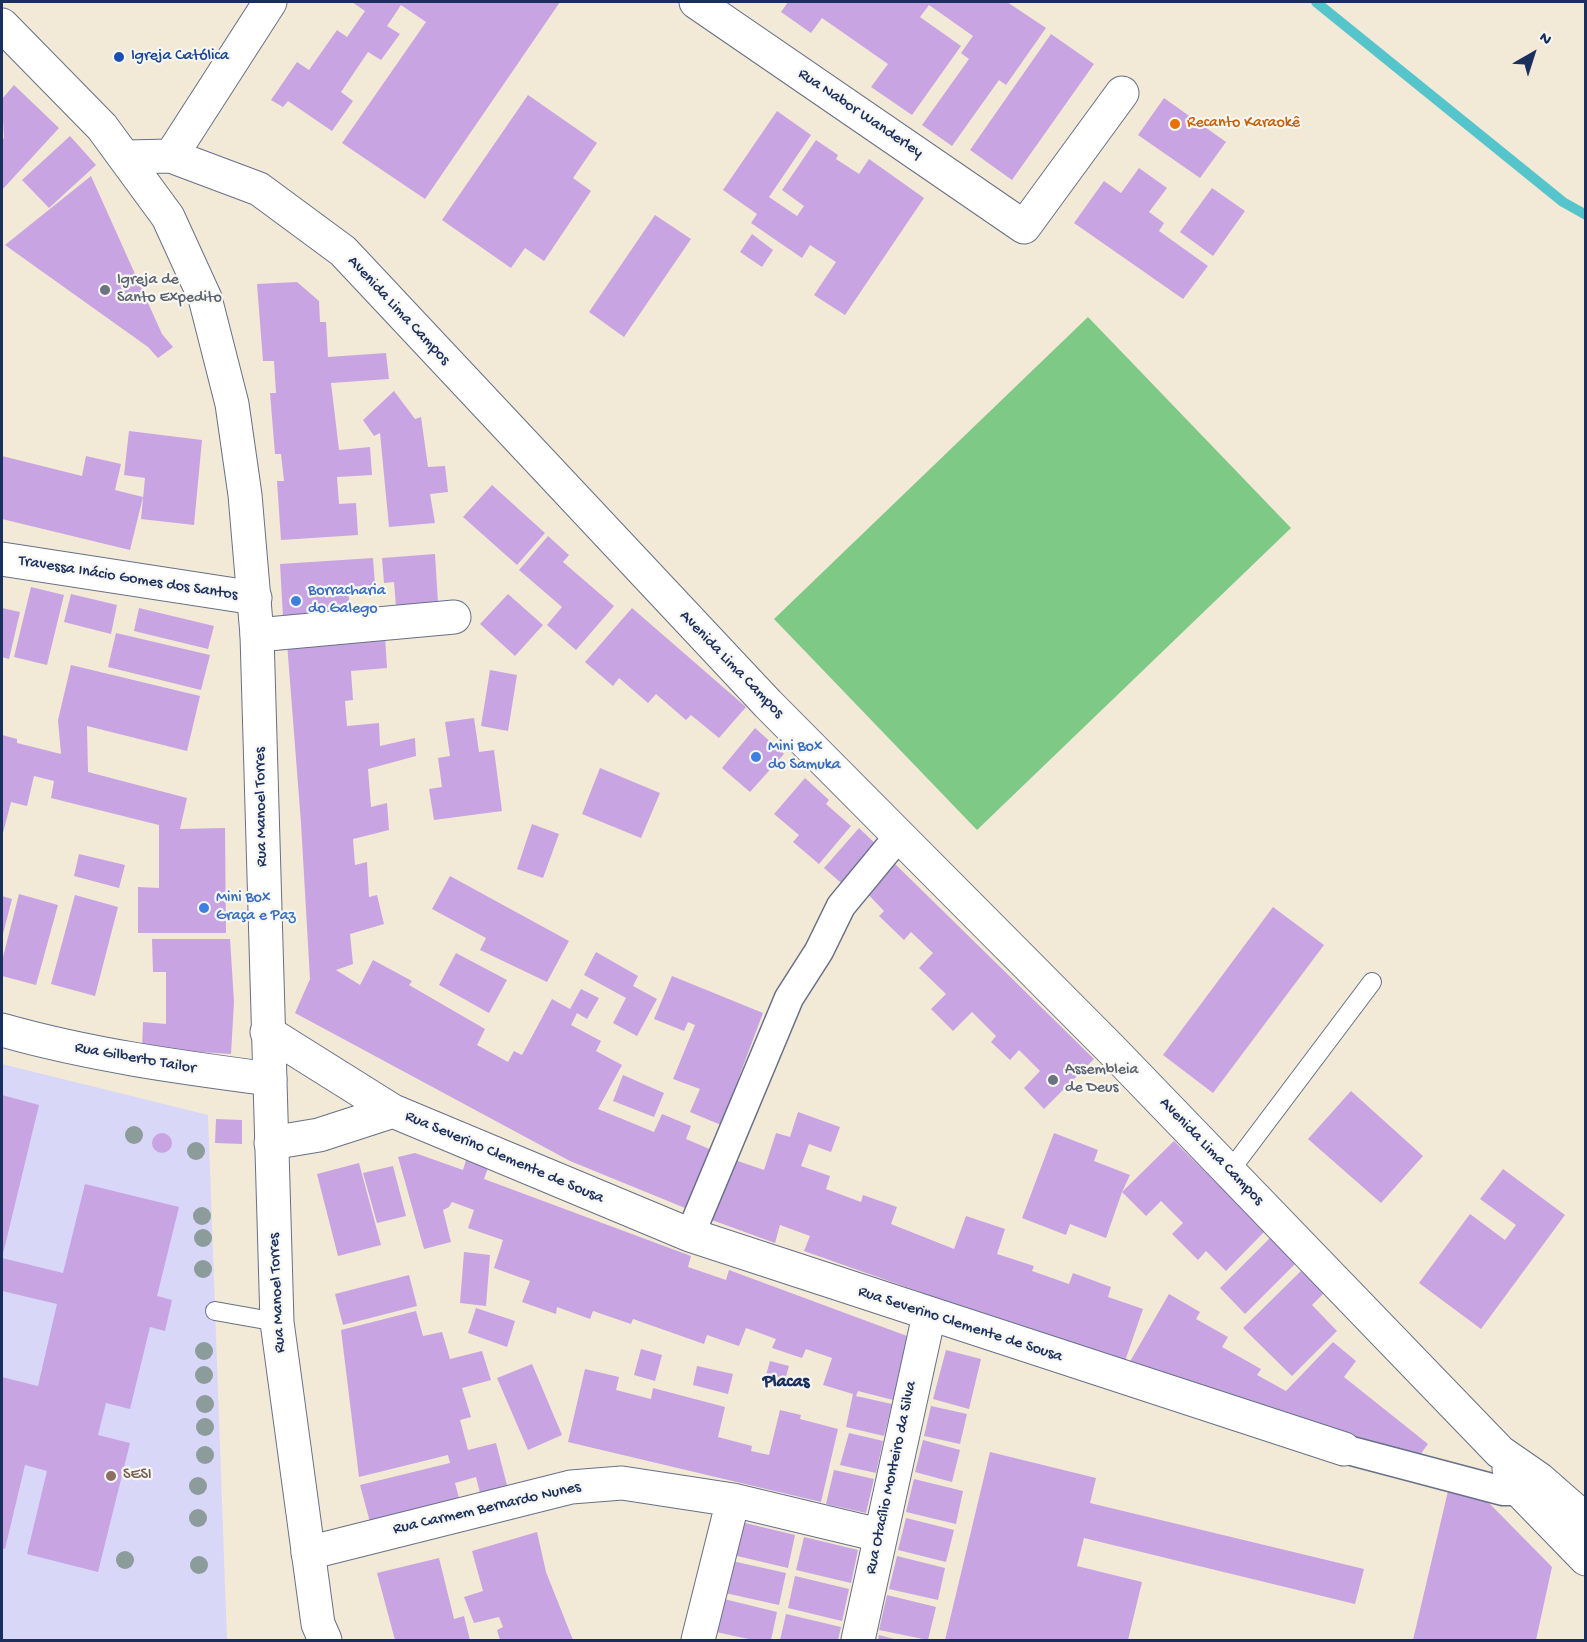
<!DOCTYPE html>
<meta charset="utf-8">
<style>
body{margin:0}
#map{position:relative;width:1587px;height:1642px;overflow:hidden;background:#f2e9d6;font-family:"Gochi Hand",sans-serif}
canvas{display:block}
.frame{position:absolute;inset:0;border:3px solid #1b2f5e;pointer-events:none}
.north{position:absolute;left:1503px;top:24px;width:60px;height:60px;-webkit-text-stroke:4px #f6f6f2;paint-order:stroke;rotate:39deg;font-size:16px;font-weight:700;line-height:24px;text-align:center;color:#1b2f5e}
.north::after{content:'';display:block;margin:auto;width:21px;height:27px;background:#1b2f5e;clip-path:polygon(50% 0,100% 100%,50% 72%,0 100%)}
</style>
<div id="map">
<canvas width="1587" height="1642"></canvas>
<div class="frame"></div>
<div class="north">N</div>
</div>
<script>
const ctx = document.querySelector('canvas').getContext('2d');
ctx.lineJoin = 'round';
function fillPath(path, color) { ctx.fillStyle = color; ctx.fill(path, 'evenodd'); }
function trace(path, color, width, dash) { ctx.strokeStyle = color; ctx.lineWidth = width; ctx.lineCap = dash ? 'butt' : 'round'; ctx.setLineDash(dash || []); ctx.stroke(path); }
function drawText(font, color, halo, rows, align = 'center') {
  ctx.font = font + ' "Gochi Hand",sans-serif'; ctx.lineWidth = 4.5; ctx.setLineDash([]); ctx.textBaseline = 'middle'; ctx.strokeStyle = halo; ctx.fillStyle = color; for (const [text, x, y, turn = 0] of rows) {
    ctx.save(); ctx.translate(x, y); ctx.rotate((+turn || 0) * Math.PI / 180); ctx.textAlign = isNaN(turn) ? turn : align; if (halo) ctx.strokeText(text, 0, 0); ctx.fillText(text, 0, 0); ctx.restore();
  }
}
const built = new Path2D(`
 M2 1064 208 1115 227 1640H2Z`);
const green = new Path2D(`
 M1088 317 1291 528 977 830 774 619Z`);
const stream = new Path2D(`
 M1316 2 1563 202 1586 215`);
const building = new Path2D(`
 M352 2H560L425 199 342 143 426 22 401 5 387 26 400 34 381 60 368 52 341 92 353 101 332 131 288 101 283 107 271 100 297 62 309 70 337 30 347 37 365 11Z
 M788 2H1007L1046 28 1006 85 999 80 952 146 922 125 969 59 961 53 973 36 929 5 920 17 961 46 912 115 871 87 888 64 822 18 811 33 781 12Z
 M1051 34 1094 64 1012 180 970 150Z
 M14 85 59 128 2 190V141L4 138 2 99Z
 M528 95 597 143 573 178 591 191 544 261 525 248 511 268 442 220Z
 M1164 98 1226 142 1200 178 1138 135Z
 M777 111 811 135 769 197 797 216 804 206 782 190 816 140 838 155 836 159 859 174 869 159 924 198 845 315 814 295 836 262 810 245 802 258 751 223 757 214 723 190Z
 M70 136 96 165 49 208 22 180Z
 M1139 168 1167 188 1149 212 1164 223 1159 231 1208 266 1183 299 1074 223 1104 181 1121 193Z
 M91 176 162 334 173 347 158 358 148 347 5 245Z
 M1212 188 1245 211 1213 256 1180 232Z
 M655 215 691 239 624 337 589 312Z
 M752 234 773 250 762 267 740 252Z
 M297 282 319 301 320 322H326L328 357 386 353 389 379 331 383 339 450 370 447 372 475 337 477 339 504 356 503 358 535 281 540 277 481H284L281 454H275L270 393H276L274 361H263L257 284Z
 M394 391 415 419 421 417 428 467 445 466 448 492 430 494 435 523 389 527 380 433 374 436 363 420Z
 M129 431 202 440 194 525 141 519 145 478 124 475Z
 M2 456 82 476 86 456 121 464 115 490 143 497 130 550 2 519Z
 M492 485 545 533 517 565 463 517Z
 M548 536 569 555 563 562 614 606 576 650 547 625 562 607 519 570Z
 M435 554 438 603 396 606 394 582 384 583 382 558Z
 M373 558 375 585 348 587 350 612 283 617 280 564Z
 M31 587 64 595 47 665 14 657Z
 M71 594 117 605 111 634 64 622Z
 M508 594 543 625 515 656 480 624Z
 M2 608 20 612 9 659 2 657Z
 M139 608 214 626 208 649 134 631Z
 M632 608 746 707 719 738 691 715 686 720 656 694 648 703 619 678 613 686 585 662Z
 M116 633 210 655 201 690 108 667Z
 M385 636 387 668 351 671 353 700 345 701 347 726 379 723 380 746 415 738 416 756 368 769 371 807 387 803 389 830 353 839 355 865 367 862 369 897 377 895 384 924 350 934 353 964 336 970 360 985 373 960 412 981 409 985 485 1029 477 1045 508 1062 514 1051 522 1055 552 999 570 1009 581 989 599 998 587 1019 577 1013 571 1025 601 1041 596 1051 622 1065 598 1109 654 1132 662 1114 691 1126 686 1139 714 1151 690 1210 570 1161 295 1013 310 979 301 823 287 643Z
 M71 665 200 696 187 751 87 726 88 772 187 798 180 829 225 828 226 933H138V887L159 888V825L51 798 54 781 34 776 27 806 11 802 2 837V735L17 739V743L61 754 58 720Z
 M490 670 517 675 508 731 481 726Z
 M474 718 479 752 494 750 502 811 434 820 429 789 442 787 438 758 450 756 445 722Z
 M755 728 784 754 750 792 722 768Z
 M600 768 660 793 641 838 582 814Z
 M805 778 829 800 826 804 851 826 819 864 793 842 799 835 774 814Z
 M532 824 559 834 543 878 517 869Z
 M859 828 882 850 848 889 824 868Z
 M79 854 125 865 119 888 74 876Z
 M890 859 1094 1059 1044 1109 1024 1088 1040 1071 1019 1050 1010 1060 991 1042 996 1036 972 1012 953 1031 931 1009 946 994 919 968 933 953 911 932 904 940 879 916 884 911 862 888Z
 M450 876 569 941 547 982 480 950 486 938 432 909Z
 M19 894 58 905 36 985 2 976V961Z
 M75 895 118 907 95 996 51 984Z
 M2 896 12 899 2 938Z
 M1273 907 1324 945 1213 1093 1163 1055Z
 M152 939H230L234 1002 231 1054 142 1048 143 1022 166 1024V972H153Z
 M596 952 638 976 633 986 657 999 637 1036 613 1023 626 998 584 975Z
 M456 953 507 980 489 1013 439 985Z
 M672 976 763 1013 721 1125 690 1112 700 1089 673 1079 695 1025 688 1022 684 1031 654 1019Z
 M623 1075 664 1093 654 1117 613 1101Z
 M1351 1091 1423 1156 1381 1203 1308 1139Z
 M2 1095 39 1105 2 1258 63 1273 85 1184 179 1207 157 1296 172 1300 165 1331 150 1327 130 1409 106 1403 98 1435 130 1443 98 1572 27 1554 47 1471 25 1465 5 1549 2 1548V1377L38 1386 57 1304 2 1291Z
 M798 1112 840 1127 831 1152 809 1144 801 1166 830 1176 826 1189 861 1202 863 1195 897 1207 891 1224 954 1249 966 1216 1005 1229 997 1254 1034 1266 1032 1271 1069 1284 1073 1273 1111 1287 1108 1297 1143 1309 1124 1364 804 1251 810 1236 780 1225 775 1243 709 1219 729 1158 764 1170 776 1133 790 1137Z
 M216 1119 242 1120V1144L215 1143Z
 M152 1143a10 10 0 1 1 20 0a10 10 0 1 1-20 0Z
 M1054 1133 1098 1150 1094 1161 1130 1175 1122 1192 1174 1141 1265 1231 1226 1271 1206 1251 1198 1260 1172 1234 1183 1223 1161 1201 1146 1216 1122 1192 1106 1238 1070 1224 1066 1235 1022 1218Z
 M415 1153 463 1170 467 1157 489 1165 484 1179 691 1256 688 1267 726 1280 729 1270 907 1336 893 1400 858 1391 856 1396 892 1404 884 1436 846 1427 853 1394 823 1385 832 1358 806 1349 802 1358 772 1348 776 1339 746 1328 739 1346 707 1335 704 1344 633 1319 631 1324 593 1311 590 1319 557 1307 556 1314 522 1302 530 1281 494 1268 503 1240 468 1228 474 1210 452 1202 449 1207 443 1210 451 1242 424 1249 398 1157Z
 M359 1163 381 1245 338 1256 317 1174Z
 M393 1166 406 1216 377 1223 363 1173Z
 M1503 1169 1565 1215 1481 1329 1419 1283 1470 1214 1505 1240 1516 1225 1480 1199Z
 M1271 1237 1297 1262 1245 1314 1220 1288Z
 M464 1252 490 1255 486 1306 460 1303Z
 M1301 1271 1324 1293 1312 1305 1337 1331 1292 1376 1243 1328Z
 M409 1275 417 1306 343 1325 335 1294Z
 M1169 1294 1200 1312 1196 1319 1228 1337 1222 1347 1261 1369 1257 1375 1286 1391 1333 1342 1356 1361 1344 1377 1428 1444 1414 1463 1128 1365Z
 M476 1308 515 1321 507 1347 468 1333Z
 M416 1311 423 1336 442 1332 450 1359 482 1351 491 1380 462 1388 471 1417 460 1420 468 1450 496 1443 508 1489 481 1497 476 1477 455 1483 460 1502 371 1526 360 1485 450 1463 448 1455 359 1477 341 1330Z
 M641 1349 662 1355 655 1381 634 1375Z
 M946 1350 981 1359 969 1409 933 1399Z
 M770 1361 789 1366 783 1387 764 1382Z
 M532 1364 562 1435 528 1450 497 1378Z
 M697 1366 733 1374 728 1394 693 1385Z
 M585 1369 619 1377 616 1390 651 1399 653 1388 725 1407 718 1437 752 1446 751 1451 769 1455 780 1410 801 1415 800 1419 838 1429 821 1502 568 1442Z
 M931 1406 967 1414 960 1444 924 1436Z
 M849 1433 883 1441 876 1473 840 1465Z
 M923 1440 960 1450 952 1482 915 1472Z
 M990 1452 1096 1478 1090 1503 1364 1569 1355 1604 1084 1538 1077 1566 1142 1582 1128 1640H945Z
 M834 1470 874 1479 866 1513 826 1504Z
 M914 1479 963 1491 956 1524 906 1512Z
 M1448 1491 1488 1502 1552 1567 1536 1640H1413Z
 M906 1518 954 1530 946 1562 898 1550Z
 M741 1522 795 1535 788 1568 733 1555Z
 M537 1532 546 1572 573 1640H500L497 1630 503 1627 499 1617 474 1623 464 1597 483 1591 472 1551Z
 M804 1537 858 1550 851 1583 796 1570Z
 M897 1556 945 1568 938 1600 889 1589Z
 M439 1558 454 1619 464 1616 470 1640H395L377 1573Z
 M732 1561 786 1573 779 1605 725 1593Z
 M795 1576 849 1589 842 1621 788 1608Z
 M887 1595 936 1607 928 1640 879 1630Z
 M724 1599 777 1612 771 1640H753L716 1632Z
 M786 1614 841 1627 838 1640H780Z
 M879 1635 898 1640H878Z`);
const service = new Path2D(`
 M1229 1172 1372 982
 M215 1311 277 1322`);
const pedestrian = new Path2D(`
 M690 1235 789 998 819 951 841 906 898 837
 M1344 1449 1503 1491H1520L1537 1481`);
const minor = new Path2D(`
 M696 2 1024 227 1122 93
 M171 156 270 2
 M127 157 171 156 259 189 343 251 768 704 1111 1049 1500 1452 1539 1479 1586 1520
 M2 559 255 598
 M257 635 454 617
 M2 1030C90 1055 179 1067 270 1079
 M267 1032 393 1111 690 1235 1344 1449
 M271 1143 319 1135 393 1111
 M1509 1469 1520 1491 1586 1559
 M308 1553 571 1487 622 1483 733 1500 879 1535
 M698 1640 733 1500
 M858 1640 929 1315`);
const secondary = new Path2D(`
 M2 25 102 127 168 217 205 298 232 404 245 495 257 635 277 1322 318 1624 325 1640`);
const trees = [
 [134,1135],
 [196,1151],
 [202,1216],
 [203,1238],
 [203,1269],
 [204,1351],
 [204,1375],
 [205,1404],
 [205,1427],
 [205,1455],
 [198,1486],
 [198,1518],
 [125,1560],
 [199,1565]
];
const markers = [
 [119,57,6,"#1a4fb4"],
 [1175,124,6,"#e8710a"],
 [105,290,6,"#6b7280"],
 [296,601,6,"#3f7fe0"],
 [756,757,6,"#3f7fe0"],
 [204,908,6,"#3f7fe0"],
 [1053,1080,6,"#6b7280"],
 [111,1476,6,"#8d6e63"]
];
const transitNames = [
 ["Igreja Católica",131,57]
];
const streetNames = [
 ["Rua Nabor Wanderley",860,114,34],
 ["Avenida Lima Campos",398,311,47],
 ["Travessa Inácio Gomes dos Santos",128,579,9],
 ["Avenida Lima Campos",731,665,46],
 ["Rua Manoel Torres",262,807,-91],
 ["Rua Gilberto Tailor",135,1059,10],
 ["Avenida Lima Campos",1211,1152,46],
 ["Rua Severino Clemente de Sousa",504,1158,23],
 ["Rua Manoel Torres",278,1293,-93],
 ["Rua Severino Clemente de Sousa",960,1325,18],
 ["Rua Otacílio Monteiro da Silva",892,1478,-78],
 ["Rua Carmem Bernardo Nunes",487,1509,-13]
];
const foodNames = [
 ["Recanto Karaokê",1187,124]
];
const worshipNames = [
 ["Igreja de",117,281],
 ["Santo Expedito",117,299],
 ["Assembleia",1065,1071],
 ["de Deus",1065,1089]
];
const shopNames = [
 ["Borracharia",308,592],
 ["do Galego",308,610],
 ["Mini Box",768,748],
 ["do Samuka",768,766],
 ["Mini Box",216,899],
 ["Graça e Paz",216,917]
];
const educationNames = [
 ["SESI",123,1476]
];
const neighbourhoodNames = [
 ["Placas",786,1383]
];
fillPath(built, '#d8d7f8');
fillPath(green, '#7ec986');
trace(stream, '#56c4cb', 10);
fillPath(building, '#c8a5e2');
trace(service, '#667088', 20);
trace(pedestrian, '#667088', 31);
trace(minor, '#667088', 35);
trace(secondary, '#667088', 35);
trace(service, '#fff', 18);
trace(pedestrian, '#fff', 28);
trace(minor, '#fff', 33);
trace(secondary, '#fff', 33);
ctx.fillStyle = '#8c9c9b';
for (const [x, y] of trees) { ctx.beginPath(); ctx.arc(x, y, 9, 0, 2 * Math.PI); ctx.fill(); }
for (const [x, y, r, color] of markers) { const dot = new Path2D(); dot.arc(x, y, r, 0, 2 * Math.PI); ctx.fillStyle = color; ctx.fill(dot); trace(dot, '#f6f6f2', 2); }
drawText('16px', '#164399', '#f6f6f2', transitNames, 'left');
drawText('16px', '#1b2f5e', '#f6f6f2', streetNames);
drawText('16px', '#c56008', '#f6f6f2', foodNames, 'left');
drawText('16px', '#5b616d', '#f6f6f2', worshipNames, 'left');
drawText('16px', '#366cbe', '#f6f6f2', shopNames, 'left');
drawText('16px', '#785e54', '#f6f6f2', educationNames, 'left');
drawText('bold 18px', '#1b2f5e', '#f6f6f2', neighbourhoodNames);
</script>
